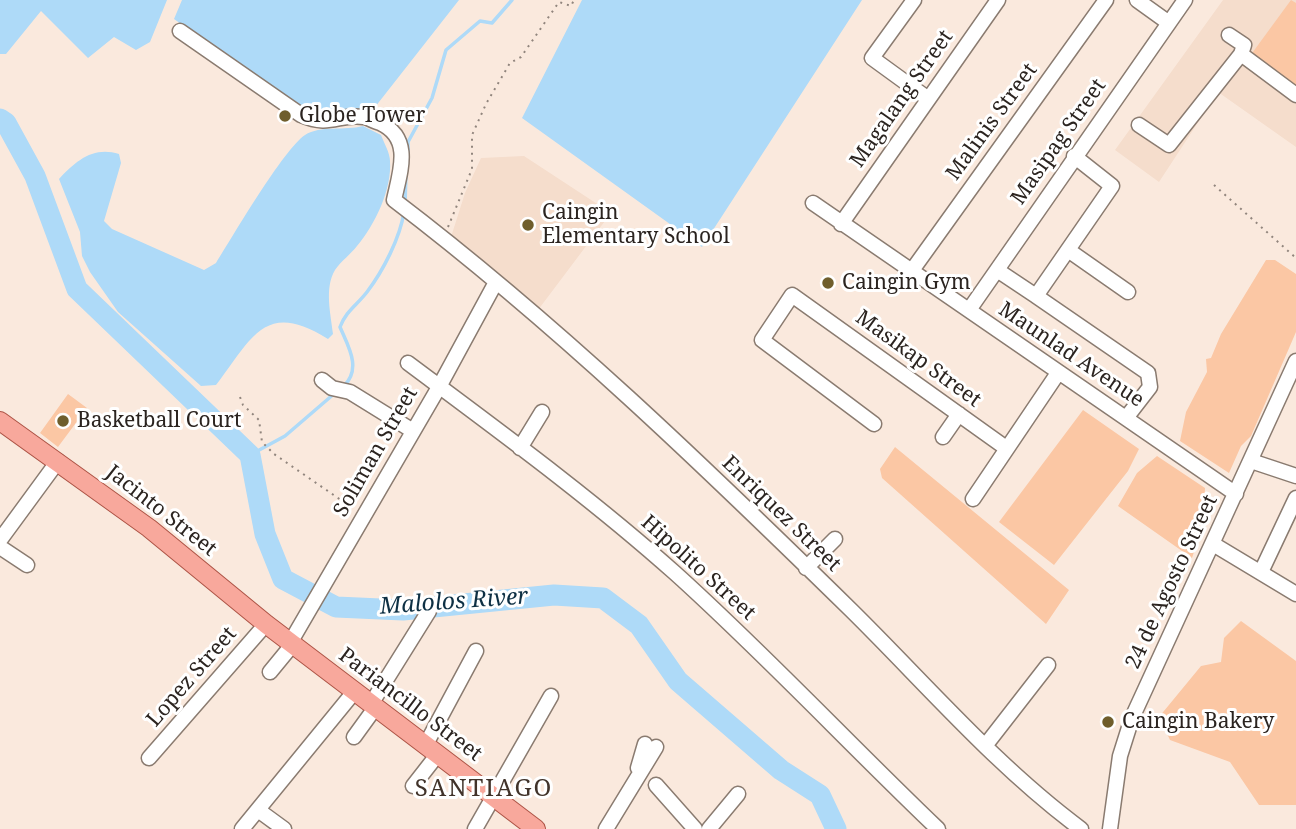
<!DOCTYPE html>
<style>
body{margin:0}
canvas{display:block;background:#fae9dd}
</style>
<canvas width="1296" height="829"></canvas>
<script>
const ctx = document.querySelector('canvas').getContext('2d');
ctx.lineJoin = 'round';
function fillPath(path, color) { ctx.fillStyle = color; ctx.fill(path, 'evenodd'); }
function trace(path, color, width, dash) { ctx.strokeStyle = color; ctx.lineWidth = width; ctx.lineCap = dash ? 'butt' : 'round'; ctx.setLineDash(dash || []); ctx.stroke(path); }
function drawText(font, color, halo, rows, align = 'center') {
  ctx.font = font + ' "Noto Serif",serif'; ctx.lineWidth = 6; ctx.setLineDash([]); ctx.textBaseline = 'middle'; ctx.strokeStyle = halo; ctx.fillStyle = color; for (const [text, x, y, turn = 0] of rows) {
    ctx.save(); ctx.translate(x, y); ctx.rotate((+turn || 0) * Math.PI / 180); ctx.textAlign = isNaN(turn) ? turn : align; if (halo) ctx.strokeText(text, 0, 0); ctx.fillText(text, 0, 0); ctx.restore();
  }
}
const built = new Path2D(`
 M1223 0H1296V147L1218 92 1159 182 1115 150Z
 M524 156 611 213 538 310 451 237 465 193 481 158Z`);
const green = new Path2D(`
 M1291 0 1296 3V91L1250 56Z
 M1266 260H1275L1296 274V332L1251 436 1241 446 1229 473 1180 441 1186 412 1207 372 1206 359 1211 358 1221 334Z
 M68 394 87 408 58 447 40 433Z
 M1083 410 1139 449 1128 471 1054 565 999 522Z
 M895 447 1069 590 1046 624 882 478 880 469Z
 M1157 456 1205 488 1203 522 1199 525 1200 534 1192 558 1118 506 1137 473Z
 M1241 621 1296 661V805H1259L1230 762 1170 740 1159 717 1201 666 1221 662 1224 638Z`);
const water = new Path2D(`
 M0 0H167L150 42 136 50 114 37 88 58 41 11 6 54H0Z
 M182 0H459L368 116 309 115 174 19Z
 M582 0H862L702 247 522 118Z
 M363 126 381 135C384 143 390 153 390 161 392 189 375 225 357 246 351 254 341 261 335 270 324 288 331 315 333 334L328 339C265 299 252 338 216 385L201 386 118 312 90 272 82 256 80 232 59 179C76 161 93 146 119 154L121 163 104 221 112 229 204 270 216 263C233 236 283 150 305 135 320 125 345 131 363 126Z`);
const stream = new Path2D(`
 M408 152V142L432 98 446 50 480 21 492 23 512 0
 M405 204 406 173
 M344 386C362 368 348 346 340 327 346 311 357 305 367 292 383 271 400 238 404 212
 M250 455 285 436 335 393`);
const river = new Path2D(`
 M0 119 6 123 35 176 77 289 250 455 265 534 283 579 336 607 403 610 554 595 603 598 639 625 678 681 781 770 820 795 836 829`);
const path = new Path2D(`
 M1214 185 1296 258
 M448 227 472 169V135L486 104 510 63 521 57 559 2 571 6 574 0
 M240 397 243 405 259 420 262 442 274 454 354 509`);
const minor = new Path2D(`
 M914 0 872 58 927 98
 M1137 0 1169 23
 M180 31 301 115C331 128 338 113 364 117 369 118 375 122 380 123 413 138 400 172 394 200 557 324 705 467 851 610 926 684 996 766 1081 829
 M1229 35 1244 45 1241 54 1296 95
 M1139 125 1169 145 1241 54
 M1074 156 1112 186 1036 296 1148 373 1150 387 1126 418
 M813 203 1236 494
 M841 224 998 0
 M1068 250 1128 292
 M913 269 1106 0
 M997 270 1036 296
 M969 310 1185 0
 M408 363C499 431 591 498 675 573 766 655 850 745 938 829
 M322 380 332 388 350 392 413 431
 M874 424 762 340 792 295 1006 448
 M943 437 959 414
 M520 448 542 412
 M1251 461 1296 476
 M973 499 1058 373
 M0 540 58 461
 M1213 544 1296 594
 M0 547 27 565
 M806 568 835 539
 M1261 572 1296 498
 M290 643 439 387 496 282
 M270 672 293 644
 M371 704 429 611
 M354 737 375 708
 M425 746 476 651
 M985 746 1048 665
 M149 758 266 624
 M638 768 645 744
 M656 785 695 829
 M413 786 438 754
 M258 810 284 829
 M242 829 354 692
 M475 829 551 696
 M606 829 656 747
 M709 829 738 794
 M1110 829 1120 756 1132 718 1296 361`);
const major = new Path2D(`
 M0 421 149 528 266 624 536 829`);
const markers = [
 [285,116,7,"#6f5e2c"],
 [528,225,7,"#6f5e2c"],
 [828,283,7,"#6f5e2c"],
 [63,421,7,"#6f5e2c"],
 [1108,722,7,"#6f5e2c"]
];
const streetNames = [
 ["Magalang Street",902,99,-55],
 ["Malinis Street",992,122,-54],
 ["Masipag Street",1059,142,-55],
 ["Maunlad Avenue",1071,355,34],
 ["Masikap Street",918,359,36],
 ["Soliman Street",376,452,-60],
 ["Jacinto Street",161,511,38],
 ["Enriquez Street",781,514,44],
 ["Hipolito Street",698,568,42],
 ["24 de Agosto Street",1172,582,-65],
 ["Lopez Street",192,677,-49],
 ["Pariancillo Street",410,705,37]
];
const poiNames = [
 ["Globe Tower",299,116],
 ["Caingin",542,213],
 ["Elementary School",542,237],
 ["Caingin Gym",842,283],
 ["Basketball Court",77,421],
 ["Caingin Bakery",1122,722]
];
const waterNames = [
 ["Malolos River",454,602,-4]
];
const quarterNames = [
 ["SANTIAGO",484,789]
];
fillPath(built, '#f5ddcc');
fillPath(green, '#fbc7a4');
fillPath(water, '#aedaf8');
trace(stream, '#aedaf8', 3.5);
trace(river, '#aedaf8', 21);
trace(minor, '#8a7b70', 17);
trace(major, '#ad5446', 20);
trace(path, '#91857d', 2, [2, 5]);
trace(minor, '#fff', 14);
trace(major, '#f8a89c', 18);
for (const [x, y, r, color] of markers) { const dot = new Path2D(); dot.arc(x, y, r, 0, 2 * Math.PI); ctx.fillStyle = color; ctx.fill(dot); trace(dot, '#fff', 2.5); }
drawText('21px', '#2b2420', '#fff', streetNames);
drawText('21px', '#2b2420', '#fff', poiNames, 'left');
drawText('italic 23px', '#0e3044', '#fff', waterNames);
ctx.letterSpacing = '2px';
drawText('24px', '#41332a', '#fff', quarterNames);
ctx.letterSpacing = '0px';
</script>
